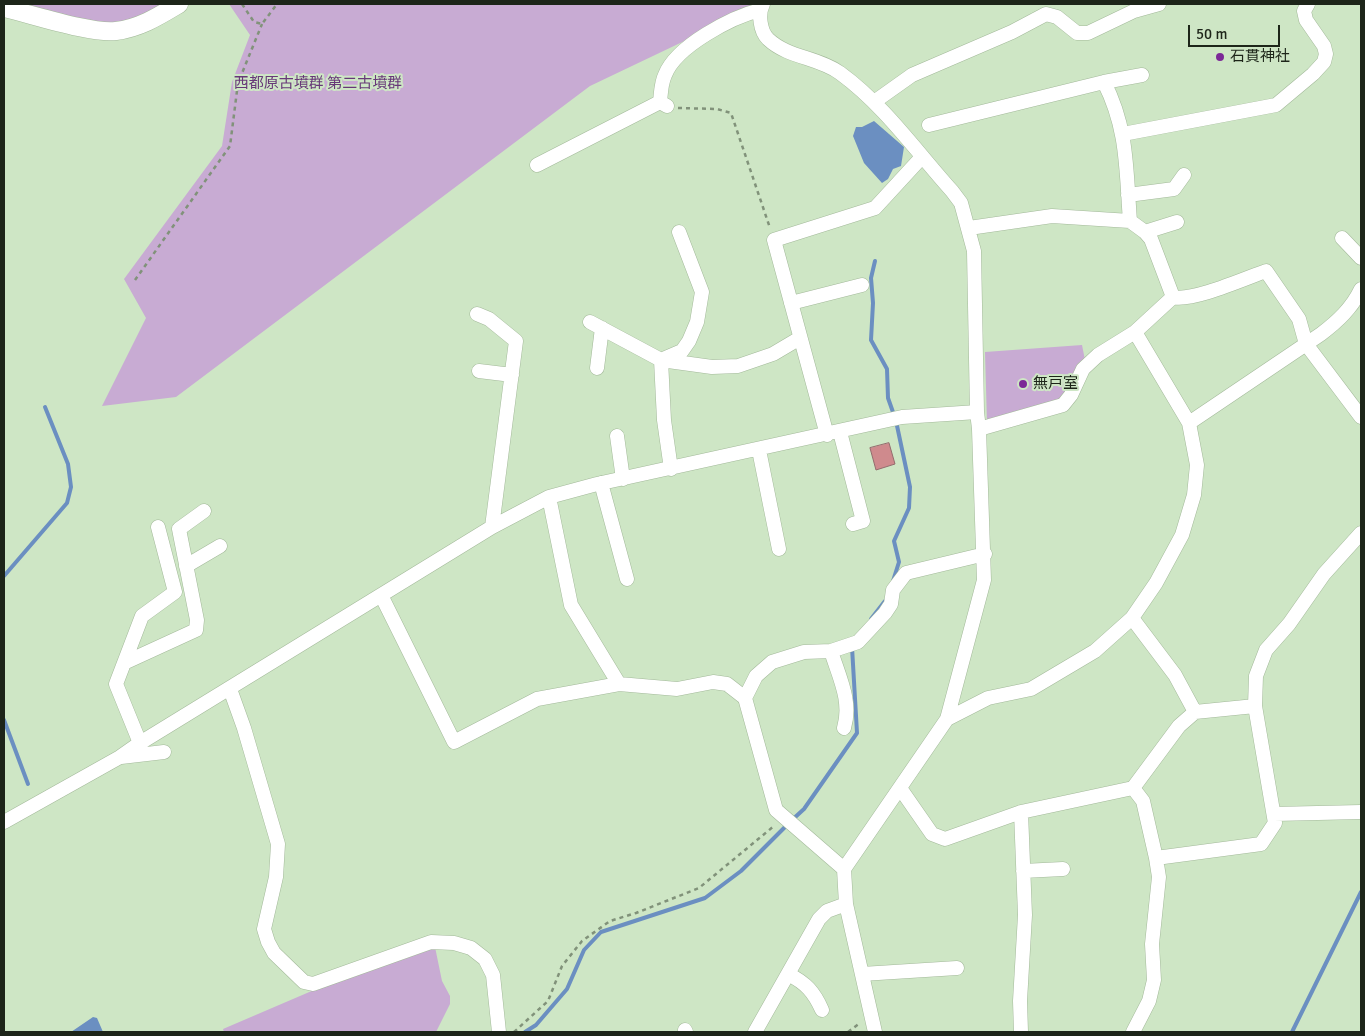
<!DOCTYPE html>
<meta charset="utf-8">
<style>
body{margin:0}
#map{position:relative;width:1365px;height:1036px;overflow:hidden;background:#cee6c5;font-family:Signika,sans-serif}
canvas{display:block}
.frame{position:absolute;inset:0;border:5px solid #1d2519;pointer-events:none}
.scale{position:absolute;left:1188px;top:25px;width:92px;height:22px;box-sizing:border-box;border:2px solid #1d2519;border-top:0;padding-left:6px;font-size:15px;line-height:18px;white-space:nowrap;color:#1d2519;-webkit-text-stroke:4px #cee6c5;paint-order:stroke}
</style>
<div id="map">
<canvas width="1365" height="1036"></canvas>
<div class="frame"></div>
<div class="scale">50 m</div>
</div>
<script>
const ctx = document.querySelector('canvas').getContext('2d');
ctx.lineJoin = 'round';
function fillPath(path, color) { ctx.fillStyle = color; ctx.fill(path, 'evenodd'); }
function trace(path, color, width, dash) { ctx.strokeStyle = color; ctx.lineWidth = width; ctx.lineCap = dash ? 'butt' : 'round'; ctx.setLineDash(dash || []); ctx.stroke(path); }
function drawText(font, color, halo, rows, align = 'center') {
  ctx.font = font + ' Signika,"Noto Sans JP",sans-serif'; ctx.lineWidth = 4; ctx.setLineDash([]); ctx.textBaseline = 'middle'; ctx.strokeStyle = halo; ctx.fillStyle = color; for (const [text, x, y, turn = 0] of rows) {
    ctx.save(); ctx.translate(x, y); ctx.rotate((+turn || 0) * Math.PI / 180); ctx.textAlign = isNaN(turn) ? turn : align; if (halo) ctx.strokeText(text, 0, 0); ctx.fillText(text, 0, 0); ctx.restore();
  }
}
const green = new Path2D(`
 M4 4H179L115 31Z
 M229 4H762L590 86 176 397 102 406 146 318 124 279 222 146 232 82 250 35Z
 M1082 345 1085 360 1062 401 987 423 985 352Z
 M435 947 442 981 450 996V1004L436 1032H224L223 1029 314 990Z`);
const water = new Path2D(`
 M874 121 904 147 901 166 893 169 888 179 882 183 864 163 853 136 856 127H862Z
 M93 1017 97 1018 103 1032H71Z`);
const stream = new Path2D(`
 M875 261 871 278 873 303 871 340 887 369 888 398 894 415
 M4 576 67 503 71 487 68 464 45 407
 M893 581 899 562 894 541 909 508 910 487 896 421
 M871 619 885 601
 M4 720 28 784
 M792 820 804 809 857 733 852 647
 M525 1032 536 1025 567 989 584 950 601 932 705 898 741 871 787 825
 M1292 1032 1361 892`);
const building = new Path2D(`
 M889 443 895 464 876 470 870 448Z`);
const path = new Path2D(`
 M242 4 254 22 262 24 277 4
 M678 108 717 109 731 113 770 228
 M135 280 230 146 238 83 262 24
 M514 1032 548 1001 562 966 582 941 610 921 636 913 699 888 774 826
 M848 1032 860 1023`);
const minor = new Path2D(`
 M763 4C758 14 760 31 768 39 788 58 818 57 840 73 884 105 916 151 952 191L961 203 974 251 977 412 979 429 984 580 947 719 844 869 846 904 875 1032
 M1104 82 1142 75
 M874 102 912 75 1012 32 1046 14 1057 17 1077 33H1088L1134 11 1159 4
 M667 106 660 102C661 93 661 83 665 75 676 46 732 17 760 10
 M929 125 1104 82C1128 129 1126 170 1130 221L1052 216 969 228
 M1123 134 1276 105 1313 74 1324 62 1326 54 1324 46 1306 20 1304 11 1308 4
 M537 165 660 102
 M1128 195 1174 189 1184 175
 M1145 232 1177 222
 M1342 238 1361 258
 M1173 297C1192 302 1246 278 1266 271L1299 319 1306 344 1361 417
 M791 303 862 285
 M477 314 489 319 516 341 492 527
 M590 322 661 360 712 367 738 366 773 354 800 338
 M1135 332 1189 423
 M597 368 602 328
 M479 371 512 375
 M979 429 1063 405 1071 395 1083 369 1098 355 1135 332 1173 297 1151 239 1145 232 1130 221
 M840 432 863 521 853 524
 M827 435 774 240 875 208 921 158
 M617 436 623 479
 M759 450 779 549
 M671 469 664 420 661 360 682 351 689 341 697 322 702 292 679 232
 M601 483 627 579
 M549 497 571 605 619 684 677 689 713 682 727 684 745 698 776 810 844 869
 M186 566 220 546
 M381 595 454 742 537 699 619 684
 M1132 618 1175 675 1195 712
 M831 651C839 677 852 701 844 728
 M124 663 196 630 197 620 179 529 204 511
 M230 689 244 728 278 844 276 877 264 929 268 942 274 953 304 982 313 984 431 942 454 943 471 948 485 959 493 975 499 1032
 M745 698 756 676 772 662 804 652 831 651 858 642 885 613 891 604 893 590 906 573 985 554
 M1255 706 1256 676 1266 650 1289 624 1324 574 1361 533
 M947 719 988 698 1031 689 1095 651 1132 618 1156 583 1182 535 1194 495 1197 465 1189 423 1321 334C1338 321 1352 308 1361 289
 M140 743 116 684 142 616 175 592 158 527
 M121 757 164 752
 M900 788 932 834 945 839 1021 812 1133 788 1179 726 1195 712 1255 706 1275 823 1261 844 1156 858 1159 877 1152 944 1154 980 1149 1001 1133 1032
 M1133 788 1143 801 1156 858
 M1021 812 1025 915 1020 1001 1021 1032
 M1274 814 1361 812
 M4 822 120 757 140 743 492 527 549 497 597 484 902 417 977 412
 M1023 871 1063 869
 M788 974C806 983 814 992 822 1010
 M862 974 957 968
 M685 1030 686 1032
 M755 1032 819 919 827 911 846 904`);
const major = new Path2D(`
 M4 8C31 14 91 34 116 31 140 28 159 16 179 4`);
const markers = [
 [1220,57,5,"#7c2897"],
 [1023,384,5,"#7c2897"]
];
const poiNames = [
 ["石貫神社",1230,57],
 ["無戸室",1033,384]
];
const parkNames = [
 ["西都原古墳群 第二古墳群",318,84]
];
fillPath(green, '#c8abd3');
fillPath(water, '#6b8fc1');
trace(stream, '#6b8fc1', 4);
fillPath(building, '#cf8a8d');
trace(building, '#936c6d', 1);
trace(minor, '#a3b99a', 15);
trace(major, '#a3b99a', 19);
trace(path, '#81927a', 2.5, [4, 4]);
trace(minor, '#fff', 14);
trace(major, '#fff', 18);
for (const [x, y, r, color] of markers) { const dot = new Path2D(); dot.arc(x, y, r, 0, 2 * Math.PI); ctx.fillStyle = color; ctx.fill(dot); trace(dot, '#cee6c5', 2); }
drawText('15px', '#1d2519', '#cee6c5', poiNames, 'left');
drawText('15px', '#673878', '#cee6c5', parkNames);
</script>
